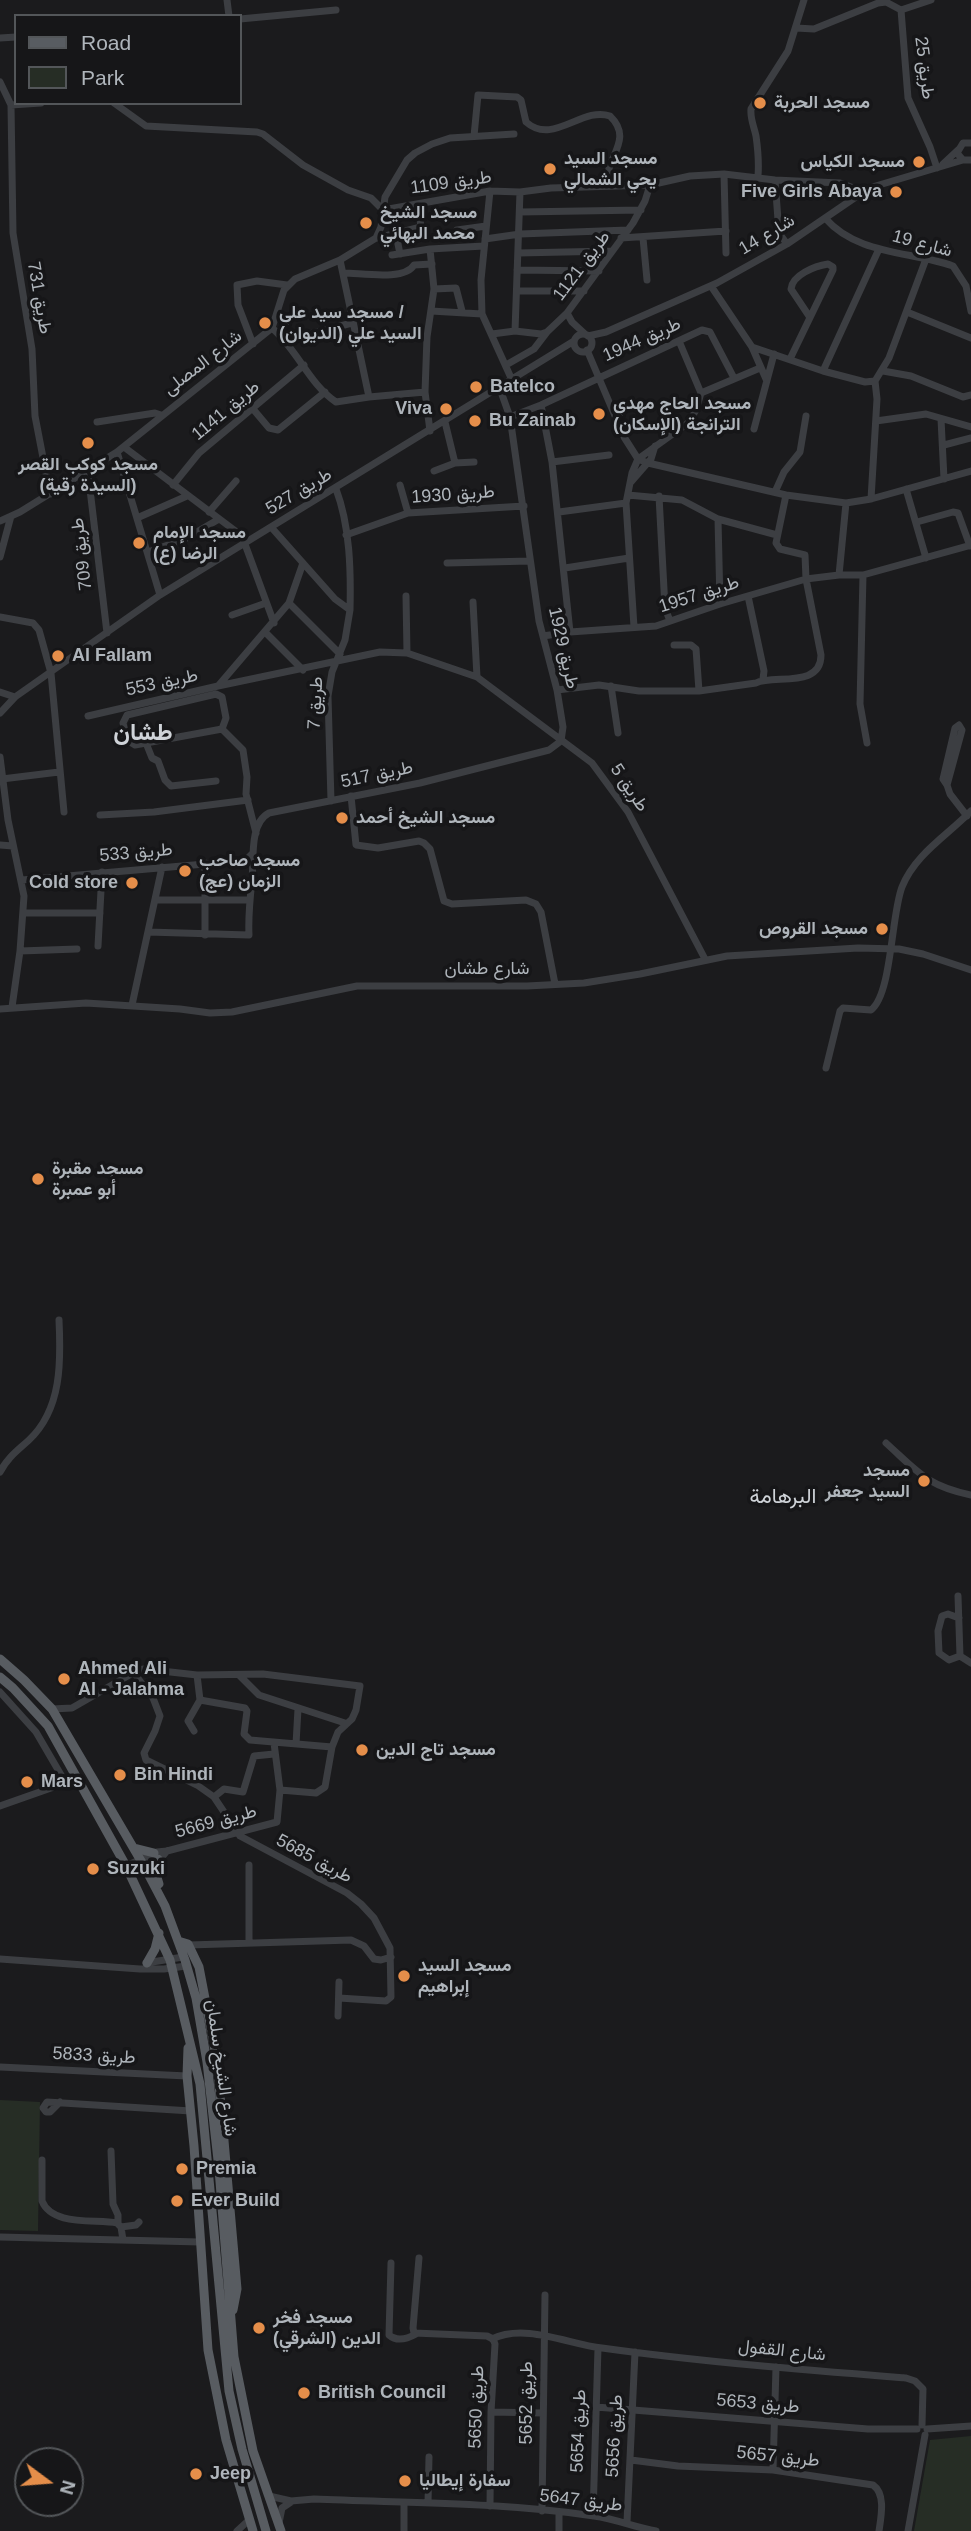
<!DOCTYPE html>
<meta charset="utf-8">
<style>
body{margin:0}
#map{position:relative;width:971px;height:2531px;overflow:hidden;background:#1b1b1d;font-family:Arial,sans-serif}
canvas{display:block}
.legend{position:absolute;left:14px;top:14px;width:228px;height:91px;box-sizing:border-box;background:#161618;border:2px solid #535659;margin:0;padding:9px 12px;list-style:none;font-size:21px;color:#afb5bb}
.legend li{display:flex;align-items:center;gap:14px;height:35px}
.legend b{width:35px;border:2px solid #535659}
.north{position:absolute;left:14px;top:2447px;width:70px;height:70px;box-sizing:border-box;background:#161618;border:2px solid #535659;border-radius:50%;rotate:106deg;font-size:19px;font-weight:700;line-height:28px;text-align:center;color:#afb5bb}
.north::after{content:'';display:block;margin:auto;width:24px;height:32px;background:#e58e4a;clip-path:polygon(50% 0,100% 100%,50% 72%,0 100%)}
</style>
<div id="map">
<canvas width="971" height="2531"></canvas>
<ul class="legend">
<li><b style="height:9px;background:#585c61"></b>Road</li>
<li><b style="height:19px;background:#262d25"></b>Park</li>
</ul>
<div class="north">N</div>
</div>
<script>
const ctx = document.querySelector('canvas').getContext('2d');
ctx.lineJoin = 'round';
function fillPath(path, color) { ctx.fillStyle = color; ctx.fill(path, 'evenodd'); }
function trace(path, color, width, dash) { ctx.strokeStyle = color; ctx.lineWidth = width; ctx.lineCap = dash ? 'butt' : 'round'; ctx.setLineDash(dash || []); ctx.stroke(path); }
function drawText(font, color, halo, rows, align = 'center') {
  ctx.font = font + ' Arial,Vazirmatn,sans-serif'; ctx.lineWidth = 7; ctx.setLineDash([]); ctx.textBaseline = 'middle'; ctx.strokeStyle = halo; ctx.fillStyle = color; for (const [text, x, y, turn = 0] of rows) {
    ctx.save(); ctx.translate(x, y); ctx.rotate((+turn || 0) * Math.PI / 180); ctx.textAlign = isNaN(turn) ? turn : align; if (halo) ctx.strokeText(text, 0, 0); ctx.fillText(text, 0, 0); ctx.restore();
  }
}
const green = new Path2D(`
 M0 2100 40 2102 38 2231 0 2230Z
 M971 2436V2531H914L930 2440Z`);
const minor = new Path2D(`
 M227 0 229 16
 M901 10 908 98 930 147 937 168
 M901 10 931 0
 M240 19 336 10
 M796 28 814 29 878 3 886 2 901 10
 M0 38 16 37
 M0 82 11 105 41 103
 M114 103 146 126 257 132 263 134 303 165 348 190 371 198 383 210
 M11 105 13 233 32 349 35 416 50 494
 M474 136 478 95 517 97 521 100 526 122C553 146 582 106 610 116 636 141 601 161 609 184
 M971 143H963L957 153 963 160H971
 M943 164 958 150
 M724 174 726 253
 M758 176C759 163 758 150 756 136 754 126 750 119 751 109L788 51 804 0
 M775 180 779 233 787 244
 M490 191 481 280 482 314 512 380
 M383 210 490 191 520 192 551 188 650 185 690 176 724 174 775 180 840 183 851 187 858 194
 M520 212 641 210
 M825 218C857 255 910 251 953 266L966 286 971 311
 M457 230 486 226
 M396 234 400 254
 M377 238 421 227 418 204
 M621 238 726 231
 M643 238 647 280
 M485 239 520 234 628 230
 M518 253 612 251
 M392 255 430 249 484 246
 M340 260 369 397
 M517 270 599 271
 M344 273C361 273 405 281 414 265L432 264
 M711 286 752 347 823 371 865 382 875 381
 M434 289 456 288 462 311
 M517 291H584
 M431 311 482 314
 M907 312 971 338
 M567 313 572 322 585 334
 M272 328C297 349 309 384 336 402L369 397 425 392
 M515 331 520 192
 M492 334 515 331 541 334 547 332 567 313 633 223 645 201 650 185
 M574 343a9 9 0 1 1 18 0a9 9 0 1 1-18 0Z
 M588 336 606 332 717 283 787 244 869 188 963 160
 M286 340 352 323
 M253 344 238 305 237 285 257 281 287 285
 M752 347 766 379
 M587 350 624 437 638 459 648 463 786 495 846 503 871 499 971 471
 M790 359 833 270V267L828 264C815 266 792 275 791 289L809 316
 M506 365 534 349 547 332
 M823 371 879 249
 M883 371 911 376 963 397 971 395
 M875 381 889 358 926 259
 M500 389 510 417 539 621 557 690 563 727 561 741
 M701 393 760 368
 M541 405 552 462 570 632
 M253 409 269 428 278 430 325 392
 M510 417 541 405 702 330 710 332 734 378
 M941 419 944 479
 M876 421 926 414 971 427
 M97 422 155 413 161 415
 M445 422 455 463
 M754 429 774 354
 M430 431 425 392 427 337 434 289 430 249
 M944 445 971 438
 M124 447 242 536 274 623
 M117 452 160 595
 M552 462 609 455
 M434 471 455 463 474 462
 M85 472 89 481 107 633
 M631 482 651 459 655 446
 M173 485 199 453 304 365
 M400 485 408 513
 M336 489C350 526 351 571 350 610
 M906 489 926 558
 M775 492 784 472 800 452 806 416
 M628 495 682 500 718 519 777 535
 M659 496 665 608 670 621
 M871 499 877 399 875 381
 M209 512 236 481
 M559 512 626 503
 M137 518 187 496
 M718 519 720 604
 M0 521 20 512 117 452 272 328 284 290 295 279 340 260 376 238 381 227 385 197 407 160 415 153 432 144 450 138 514 134
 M917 522 953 512 958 513 970 546
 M271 527 335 599 350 610 345 640 332 672 328 696 331 801
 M346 535 408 513 524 506
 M148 552 185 539 219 519
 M0 557 11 516
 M447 563 530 561
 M565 568 629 558
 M839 575 846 503
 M863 575 860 704 867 743
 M406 596 407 653
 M748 596 764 671 763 679
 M473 602 477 677
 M289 603 340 654
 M232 615 266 603
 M0 617 33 623 39 630 51 673 64 812
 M634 627 626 503 632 473 638 459 688 423 696 410 701 393 679 341
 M266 633 303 670
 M543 636 570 632 656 626 720 604 806 579 839 575H863L971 545
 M674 645H691L696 649 699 691
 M218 686 380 652 407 653 477 677 592 763 628 812 705 959
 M611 686 618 733
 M557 690 599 685 639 691H699L756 683C773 674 821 689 821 655L806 579 805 555 780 549 776 543 786 495
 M0 692 15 697
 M216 694 222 697 226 718 222 729 135 745 127 740 123 723 127 715Z
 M0 713 15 697 160 595 574 341
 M88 716 218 686 289 603 303 563
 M959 725 962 730 947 785 950 794 967 816
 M222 729 243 750 247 777 246 794 256 833
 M146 743 152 758 158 761 165 780 171 786 216 781
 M0 757 8 820 24 896 20 951 12 1007
 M2 779 59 772
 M947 785 943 779 955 728 959 725
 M351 796 356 845 378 848 419 841 424 843 430 849 444 901 452 904 526 900 536 904 541 912 555 984
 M100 815 154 812 248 800
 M0 845 13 846
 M205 863V935
 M22 880 239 861 248 858 252 854
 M156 900H249
 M24 913H100
 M148 932 249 935C248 916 250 898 252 880 254 861 249 823 269 813L420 783 549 750 561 741
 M98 946 102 872
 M20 951 77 949
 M132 1005 162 867
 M0 1009 86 1003 180 1009 210 1013 232 1012 357 986H527L584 983 640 974 727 956 858 948 899 949 923 954 971 970
 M826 1068 840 1011 843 1008 871 1010C892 994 891 915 902 887 915 854 948 835 971 811
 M886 1443C918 1472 927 1486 971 1495
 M0 1472C8 1457 17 1451 29 1440 62 1409 61 1361 59 1320
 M958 1596 960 1656 971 1663
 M959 1618 948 1614 942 1616 938 1631 939 1653 949 1660 960 1656
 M134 1673 153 1698 160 1716 155 1731 144 1753 146 1760 197 1785 214 1797 240 1836 347 1893 361 1904 374 1918 390 1948 391 1997 386 2001 339 1998
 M239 1675 259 1695 345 1723
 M0 1692 36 1732 64 1780
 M200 1700 245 1708 247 1711 244 1734 250 1740 332 1747
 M52 1709 72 1708 138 1670 144 1669 197 1675 263 1674 360 1686 356 1710 352 1719 338 1732 332 1747 325 1787 316 1793 280 1790
 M194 1731 188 1721 200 1700 197 1675
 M296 1744 298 1709
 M214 1797 224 1789 243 1792 254 1756 274 1754
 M0 1806 51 1788 64 1780 78 1779
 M126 1866 157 1852 167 1851 277 1822 280 1790 274 1743
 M129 1872 161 1858 167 1851
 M249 1943V1865
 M189 1945 351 1940 364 1946 374 1959 381 1960 391 1957
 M0 1959 140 1969H164L186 1966
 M146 1963 183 1957
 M338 2016 339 1982
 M0 2067 187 2076
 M60 2102 50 2112H46L43 2108 47 2102 191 2111
 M111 2151 113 2204 118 2215V2223
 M42 2160V2201C52 2226 94 2219 117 2223L121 2227 123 2240
 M121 2227 136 2225 139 2222
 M0 2237 200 2242
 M419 2258 413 2328 414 2333 487 2336 493 2339 495 2344 491 2412 490 2506
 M391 2263 389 2335C397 2342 407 2339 416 2334
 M492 2339C525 2323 568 2344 602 2348 703 2362 805 2370 906 2378L915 2381 923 2389 922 2425
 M596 2407 868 2429H917
 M491 2412 543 2413
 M927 2429 971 2426
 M631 2460 678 2466 773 2470 873 2485C886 2494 881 2517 879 2531
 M773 2470 776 2367
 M269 2496 291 2501 314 2499C407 2503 501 2502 594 2516 615 2519 635 2527 656 2531
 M428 2503 429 2457
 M542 2511 545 2295
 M593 2516 598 2348
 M627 2522 635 2352
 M279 2523 282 2508 291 2502
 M237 2531 249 2520
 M404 2531V2503
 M559 2531V2512
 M908 2531 925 2435`);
const major = new Path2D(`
 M0 1659 24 1680 52 1709 144 1866 165 1906 185 1960 196 1998 207 2062 219 2169 234 2357 253 2451 281 2531
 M0 1677 13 1688 48 1726 126 1866 170 1960 200 2084 229 2391 242 2449 266 2531
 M134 1848 154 1853
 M158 1859 155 1871 159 1884
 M178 1941 188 1944 199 1967 217 2061 237 2289 233 2310
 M147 1963 155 1949 159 1933
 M188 2048 187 2076 194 2146 208 2350 226 2440 253 2531`);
const markers = [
 [760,103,7,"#e58e4a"],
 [919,162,7,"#e58e4a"],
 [550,169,7,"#e58e4a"],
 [896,192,7,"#e58e4a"],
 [366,223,7,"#e58e4a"],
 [265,323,7,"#e58e4a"],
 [476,387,7,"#e58e4a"],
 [446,409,7,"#e58e4a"],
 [599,414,7,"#e58e4a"],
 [475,421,7,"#e58e4a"],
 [88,443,7,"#e58e4a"],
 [139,543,7,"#e58e4a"],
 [58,656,7,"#e58e4a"],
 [342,818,7,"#e58e4a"],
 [185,871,7,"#e58e4a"],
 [132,883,7,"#e58e4a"],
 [882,929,7,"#e58e4a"],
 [38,1179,7,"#e58e4a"],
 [924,1481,7,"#e58e4a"],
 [64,1679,7,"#e58e4a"],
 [362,1750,7,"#e58e4a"],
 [120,1775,7,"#e58e4a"],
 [27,1782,7,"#e58e4a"],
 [93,1869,7,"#e58e4a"],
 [404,1976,7,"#e58e4a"],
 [182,2169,7,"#e58e4a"],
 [177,2201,7,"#e58e4a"],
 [259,2328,7,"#e58e4a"],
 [304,2393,7,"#e58e4a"],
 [196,2474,7,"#e58e4a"],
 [405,2481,7,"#e58e4a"]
];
const streetNames = [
 ["طريق 25",924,68,83],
 ["طريق 1109",451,183,-8],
 ["شارع 14",767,235,-31],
 ["شارع 19",922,244,15],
 ["طريق 1121",582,266,-53],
 ["طريق 731",39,298,80],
 ["طريق 1944",642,340,-24],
 ["شارع المصلى",203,363,-38],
 ["طريق 1141",226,411,-40],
 ["طريق 527",299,492,-31],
 ["طريق 1930",453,495,-4],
 ["طريق 709",82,554,-97],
 ["طريق 1957",699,595,-18],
 ["طريق 1929",563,648,77],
 ["طريق 553",162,683,-12],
 ["طريق 7",316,703,-87],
 ["طريق 517",377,775,-12],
 ["طريق 5",629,788,56],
 ["طريق 533",136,853,-5],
 ["شارع طشان",487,969],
 ["طريق 5669",216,1822,-15],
 ["طريق 5685",314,1859,28],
 ["طريق 5833",94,2056,3],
 ["شارع الشيخ سلمان",221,2068,82],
 ["شارع القفول",782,2351,6],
 ["طريق 5652",527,2403,-90],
 ["طريق 5653",758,2404,5],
 ["طريق 5650",477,2407,-88],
 ["طريق 5654",579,2431,-88],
 ["طريق 5656",615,2436,-87],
 ["طريق 5657",778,2457,6],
 ["طريق 5647",581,2501,7]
];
const poiNames = [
 ["مسجد الحربة",774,103],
 ["مسجد السيد",564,159],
 ["يحي الشمالي",564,180],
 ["مسجد الكياس",905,162,"right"],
 ["Five Girls Abaya",882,192,"right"],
 ["مسجد الشيخ",380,213],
 ["محمد البهائي",380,234],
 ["مسجد سيد علي /",279,313],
 ["السيد علي (الديوان)",279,334],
 ["Batelco",490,387],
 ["مسجد الحاج مهدي",613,404],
 ["الترانجة (الإسكان)",613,425],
 ["Viva",432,409,"right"],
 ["Bu Zainab",489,421],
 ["مسجد كوكب القصر",88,465,"center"],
 ["(السيدة رقية)",88,486,"center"],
 ["مسجد الإمام",153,533],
 ["الرضا (ع)",153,554],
 ["Al Fallam",72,656],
 ["مسجد الشيخ أحمد",356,818],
 ["مسجد صاحب",199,861],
 ["الزمان (عج)",199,882],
 ["Cold store",118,883,"right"],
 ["مسجد القروص",868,929,"right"],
 ["مسجد مقبرة",52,1169],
 ["أبو عمبرة",52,1190],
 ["مسجد",910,1471,"right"],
 ["السيد جعفر",910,1492,"right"],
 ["Ahmed Ali",78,1669],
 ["Al - Jalahma",78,1690],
 ["مسجد تاج الدين",376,1750],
 ["Bin Hindi",134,1775],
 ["Mars",41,1782],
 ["Suzuki",107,1869],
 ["مسجد السيد",418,1966],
 ["إبراهيم",418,1987],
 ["Premia",196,2169],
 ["Ever Build",191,2201],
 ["مسجد فخر",273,2318],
 ["الدين (الشرقي)",273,2339],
 ["British Council",318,2393],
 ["Jeep",210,2474],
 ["سفارة إيطاليا",419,2481]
];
const quarterNames = [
 ["البرهامة",783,1497]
];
const districtNames = [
 ["طشان",143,733]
];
fillPath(green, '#262d25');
trace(minor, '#3c3e42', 7);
trace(major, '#585c61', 9);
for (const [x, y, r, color] of markers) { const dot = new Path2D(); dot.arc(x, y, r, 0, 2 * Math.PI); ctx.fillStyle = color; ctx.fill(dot); trace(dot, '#161618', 2.5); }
drawText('18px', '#afb5bb', '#161618', streetNames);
drawText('bold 18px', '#afb5bb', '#161618', poiNames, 'left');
drawText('21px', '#cfd3d8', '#161618', quarterNames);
drawText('bold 24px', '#cfd3d8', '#161618', districtNames);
</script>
